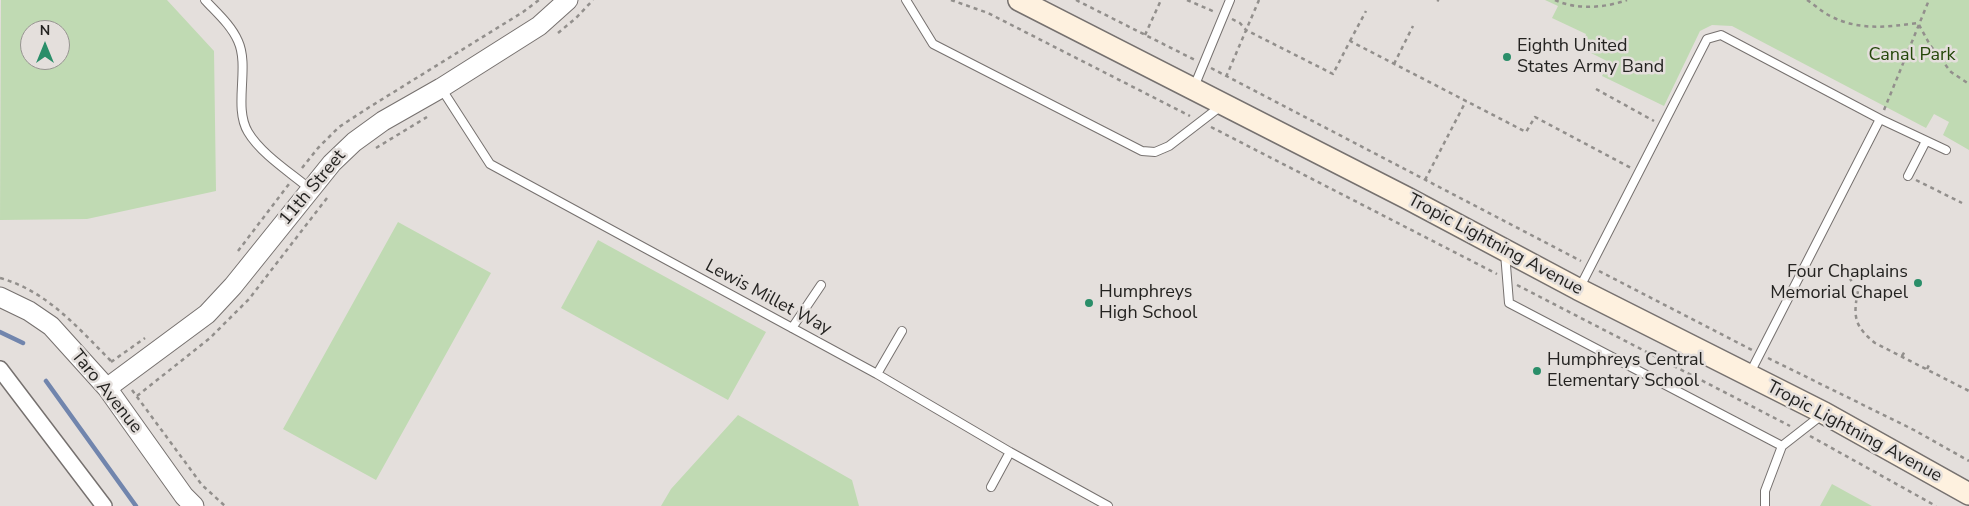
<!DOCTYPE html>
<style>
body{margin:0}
#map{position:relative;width:1969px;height:506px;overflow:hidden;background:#e4dfdc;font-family:"Nunito Sans",sans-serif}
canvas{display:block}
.north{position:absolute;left:20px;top:20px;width:50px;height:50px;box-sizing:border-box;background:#e4dfdc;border:1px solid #979491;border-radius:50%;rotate:0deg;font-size:14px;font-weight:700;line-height:20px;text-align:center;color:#242321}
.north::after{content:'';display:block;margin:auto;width:18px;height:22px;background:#2a8e69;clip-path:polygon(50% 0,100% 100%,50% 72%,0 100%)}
</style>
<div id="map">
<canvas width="1969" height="506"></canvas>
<div class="north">N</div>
</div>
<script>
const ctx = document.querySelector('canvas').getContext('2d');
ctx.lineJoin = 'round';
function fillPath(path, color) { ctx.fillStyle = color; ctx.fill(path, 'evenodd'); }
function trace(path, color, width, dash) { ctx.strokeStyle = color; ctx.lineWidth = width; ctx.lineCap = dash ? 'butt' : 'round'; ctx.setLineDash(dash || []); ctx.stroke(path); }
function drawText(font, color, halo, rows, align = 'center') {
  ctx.font = font + ' "Nunito Sans",sans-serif'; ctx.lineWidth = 5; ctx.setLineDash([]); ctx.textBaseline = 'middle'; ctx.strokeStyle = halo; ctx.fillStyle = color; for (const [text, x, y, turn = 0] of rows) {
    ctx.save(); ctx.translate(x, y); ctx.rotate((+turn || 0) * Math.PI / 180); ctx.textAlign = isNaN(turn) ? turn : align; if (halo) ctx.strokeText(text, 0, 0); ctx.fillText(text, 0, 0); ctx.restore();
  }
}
const green = new Path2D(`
 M1 0H167L214 51 216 191 87 219 0 220ZM30 30H60V60H30Z
 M1545 0H1969V150L1943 135 1949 122 1934 114 1926 128 1732 26 1712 25 1700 31 1664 106 1602 76 1609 62 1589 52 1593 45 1584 40 1586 34 1552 18 1558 6Z
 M398 222 491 273 376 480 283 429Z
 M598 240 766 332 728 400 561 308Z
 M738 415 852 480 859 506H661L671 489Z
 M1832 484 1872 506H1820Z`);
const stream = new Path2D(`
 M0 332 23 343
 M46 381 136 506`);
const path = new Path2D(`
 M951 0 988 13 1190 116
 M1076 0 1195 60
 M1187 0 1215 12
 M1437 0 1439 1
 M1555 0C1576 10 1605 8 1627 0
 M1807 0C1815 5 1822 12 1830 16 1860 31 1886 27 1918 23L1930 45 1951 72 1969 84
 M1232 19 1240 23 1246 30 1333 74 1350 41 1526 132 1535 117 1631 168
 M558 33 576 18 593 0
 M1145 35 1161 0
 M1350 41 1366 11
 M1394 64 1413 26
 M1211 68 1581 261
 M1226 77 1259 0
 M1596 89 1654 121
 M1884 110 1929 0
 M1211 127 1497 274
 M376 148 427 117
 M302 168 318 148 339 127 368 108 523 12 539 0
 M1425 180 1466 101
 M1916 180 1962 203
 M238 251 289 184
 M1599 271 1752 350
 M1845 271 1858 291C1853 316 1854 326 1875 343L1969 391
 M0 278C47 291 78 328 111 361
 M1517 285 1790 426
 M1902 356 1905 351
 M1768 358 1914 430 1969 461
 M111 362 145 338
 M1927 369 1930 363
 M132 390 202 485 225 506
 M137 396 210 338 249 299 327 198
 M1810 436 1936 506`);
const service = new Path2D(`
 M205 0C217 13 231 25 238 41 250 67 233 107 248 132 261 154 291 173 310 189
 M906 0 933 44 1142 151 1155 152 1169 146 1221 106
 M1194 87 1230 0
 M441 88 490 164 877 374 1010 452 1108 506
 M1880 119 1946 150
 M1908 176 1926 141
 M1505 253 1509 303 1782 446 1823 414
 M1579 289 1707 39 1721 35 1880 119 1750 373
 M792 328 821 285
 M877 374 902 331
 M991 487 1010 452
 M1765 506V491L1782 446`);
const minor = new Path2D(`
 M0 369 104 506`);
const tertiary = new Path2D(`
 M0 297 29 311 51 326 107 388 184 496 194 506
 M107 388 207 314 233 286 332 163 354 142 383 121 441 88 539 26 568 0`);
const secondary = new Path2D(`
 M1019 0 1407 198 1578 289 1824 413 1969 494`);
const markers = [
 [1507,57,5,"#2a8e69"],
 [1918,283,5,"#2a8e69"],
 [1089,303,5,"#2a8e69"],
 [1537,371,5,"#2a8e69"]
];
const poiNames = [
 ["Eighth United",1517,47],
 ["States Army Band",1517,68],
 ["Four Chaplains",1908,273,"right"],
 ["Memorial Chapel",1908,294,"right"],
 ["Humphreys",1099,293],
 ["High School",1099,314],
 ["Humphreys Central",1547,361],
 ["Elementary School",1547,382]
];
const parkNames = [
 ["Canal Park",1912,56]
];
const streetNames = [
 ["11th Street",313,188,-50],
 ["Tropic Lightning Avenue",1495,245,28],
 ["Lewis Millet Way",768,298,28],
 ["Taro Avenue",106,392,51],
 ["Tropic Lightning Avenue",1854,432,28]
];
fillPath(green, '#c0dab3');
trace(stream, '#7185ad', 4.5);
trace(service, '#76716f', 10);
trace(minor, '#76716f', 18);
trace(tertiary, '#76716f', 21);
trace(secondary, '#76716f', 24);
trace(path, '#928f8c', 2.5, [4, 4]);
trace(service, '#fff', 8);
trace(minor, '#fff', 15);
trace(tertiary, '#fff', 19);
trace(secondary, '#fef1df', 21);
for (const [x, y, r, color] of markers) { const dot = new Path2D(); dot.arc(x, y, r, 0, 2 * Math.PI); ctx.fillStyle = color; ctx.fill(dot); trace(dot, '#e4dfdc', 2); }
drawText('18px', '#242321', '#e4dfdc', poiNames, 'left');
drawText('18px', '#244709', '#e4dfdc', parkNames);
drawText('18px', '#242321', '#e4dfdc', streetNames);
</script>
